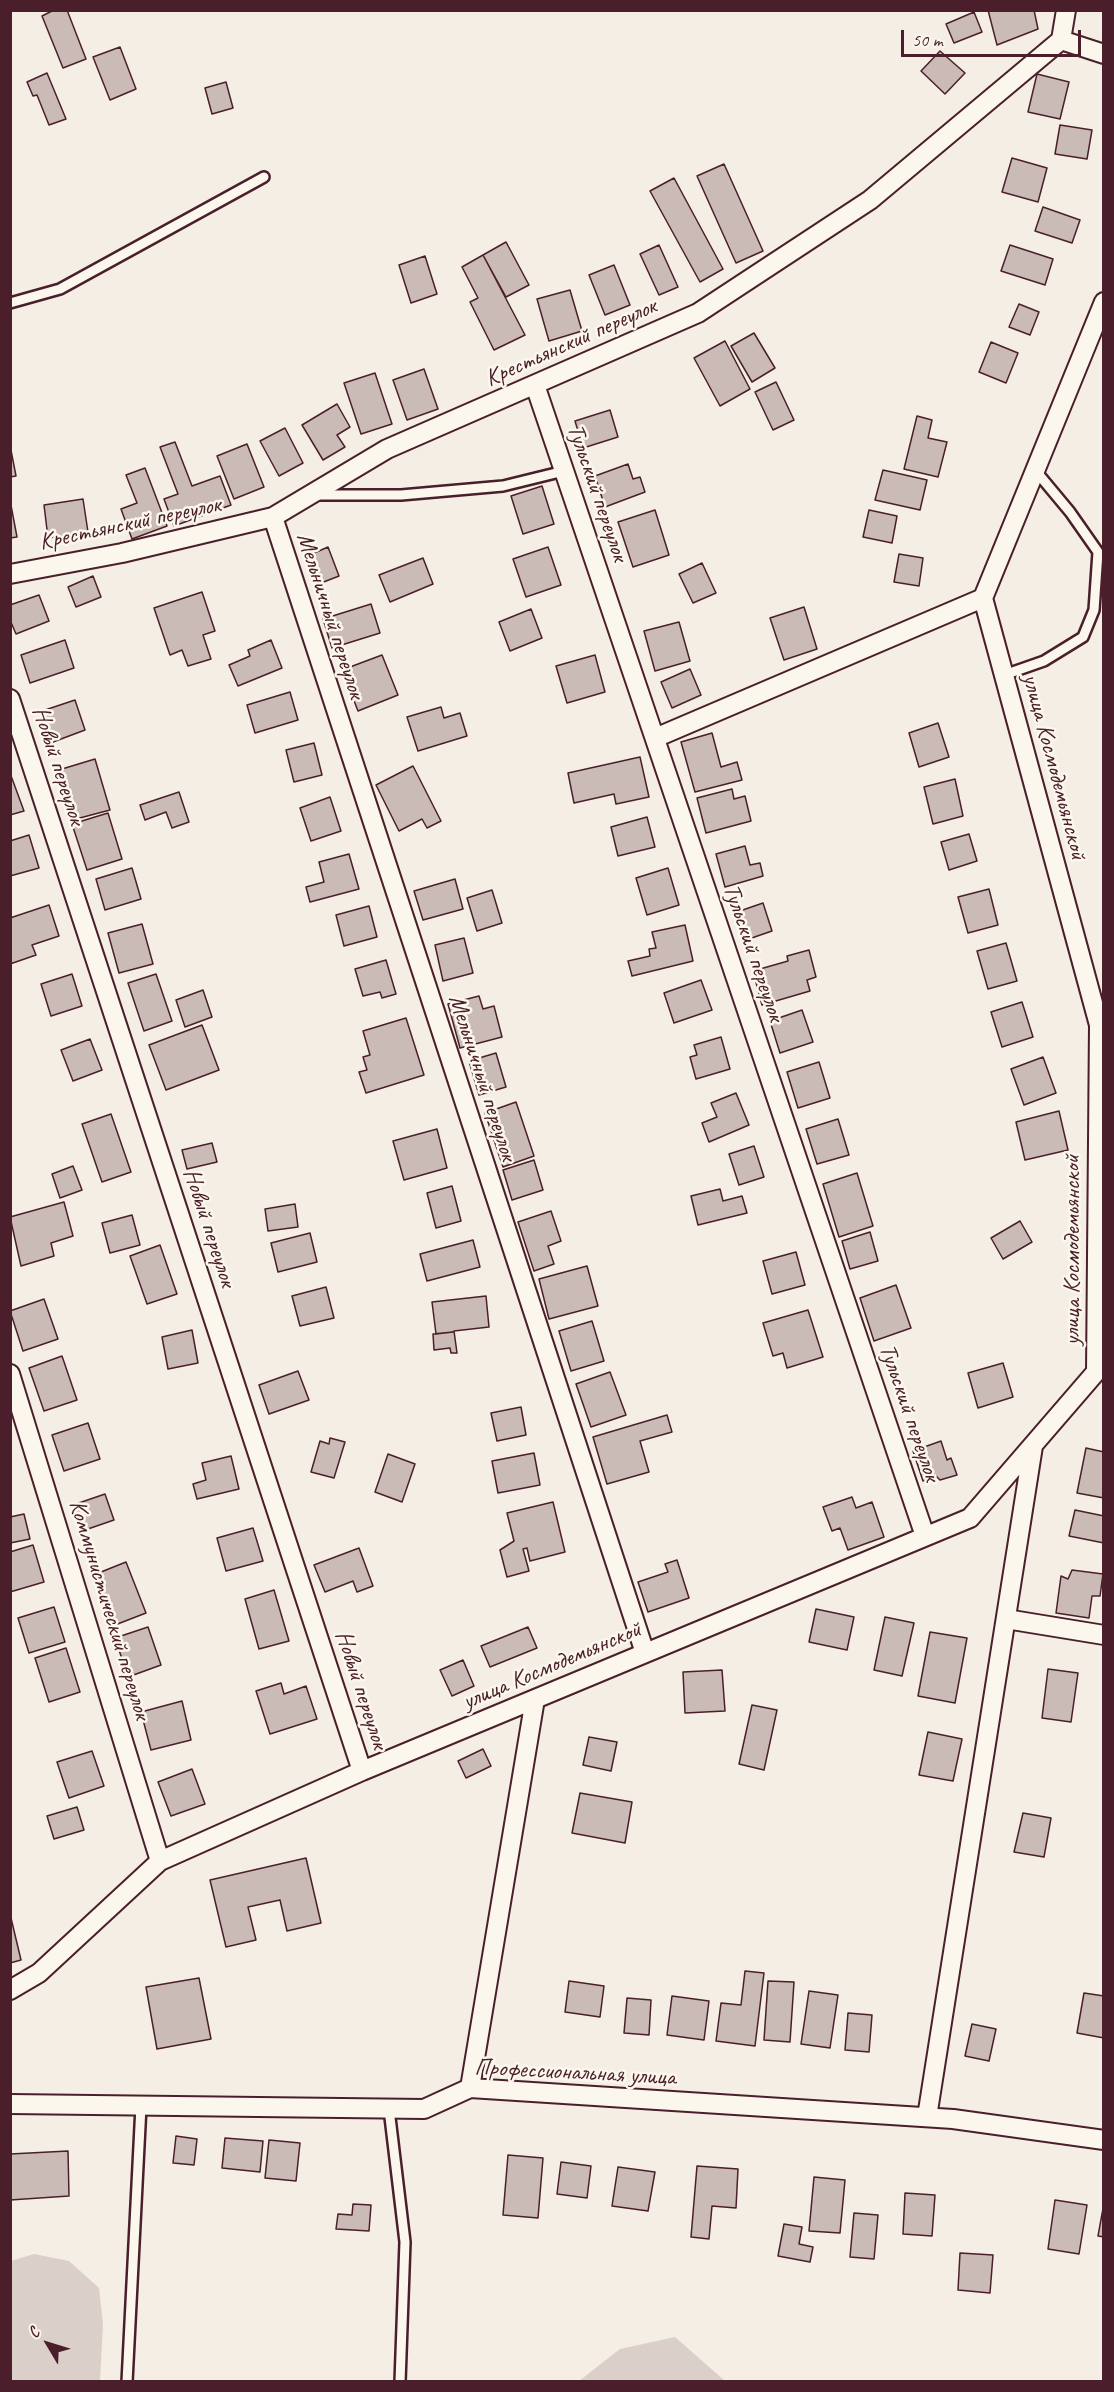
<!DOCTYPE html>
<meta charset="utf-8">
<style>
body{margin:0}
#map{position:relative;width:1114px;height:2392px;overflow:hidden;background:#f4eee4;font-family:Caveat,sans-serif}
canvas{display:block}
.frame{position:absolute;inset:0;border:12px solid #4a1f2b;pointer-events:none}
.north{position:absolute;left:18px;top:2314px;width:60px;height:60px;-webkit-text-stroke:4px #fbf7ec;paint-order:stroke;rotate:308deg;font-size:16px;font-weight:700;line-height:24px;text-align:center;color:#4a1f2b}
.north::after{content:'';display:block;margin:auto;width:21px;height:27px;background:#4a1f2b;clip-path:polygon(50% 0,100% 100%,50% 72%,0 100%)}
.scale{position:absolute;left:901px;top:30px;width:180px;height:27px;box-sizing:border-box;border:3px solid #4a1f2b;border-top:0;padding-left:8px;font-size:18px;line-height:21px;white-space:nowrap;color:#4a1f2b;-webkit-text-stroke:4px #fbf7ec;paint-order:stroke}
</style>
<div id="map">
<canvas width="1114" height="2392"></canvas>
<div class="frame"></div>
<div class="north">С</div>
<div class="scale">50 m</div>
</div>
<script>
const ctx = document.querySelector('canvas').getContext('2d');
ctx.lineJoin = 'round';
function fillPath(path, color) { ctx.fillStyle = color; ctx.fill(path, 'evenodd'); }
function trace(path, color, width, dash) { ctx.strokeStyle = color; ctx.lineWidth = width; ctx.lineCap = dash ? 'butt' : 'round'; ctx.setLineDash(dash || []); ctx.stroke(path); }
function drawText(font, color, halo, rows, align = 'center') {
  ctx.font = font + ' Caveat,sans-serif'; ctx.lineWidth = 5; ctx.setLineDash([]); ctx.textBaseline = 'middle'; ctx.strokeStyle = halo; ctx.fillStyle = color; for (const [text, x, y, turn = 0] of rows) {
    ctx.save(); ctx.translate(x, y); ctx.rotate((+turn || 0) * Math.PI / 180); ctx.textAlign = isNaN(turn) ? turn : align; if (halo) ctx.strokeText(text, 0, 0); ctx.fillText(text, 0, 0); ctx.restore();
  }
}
const green = new Path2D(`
 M34 2254 69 2261 99 2288 103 2324 100 2381H11V2261Z
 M675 2337 725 2381H579L620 2349Z`);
const building = new Path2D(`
 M54 10H67L86 59 63 68 42 16Z
 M988 10H1034L1038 29 997 45Z
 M974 12 982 32 954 43 946 24Z
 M120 47 136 89 110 100 93 57Z
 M940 51 965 73 945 94 921 71Z
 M47 73 66 119 49 125 37 95 33 96 27 82Z
 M1037 74 1069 82 1060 119 1028 112Z
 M226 82 233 108 212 114 205 88Z
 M1060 125 1092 130 1087 159 1055 154Z
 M1012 158 1047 168 1038 202 1002 192Z
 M724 164 763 251 736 263 697 176Z
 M674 178 723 269 700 282 650 191Z
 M1043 207 1080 220 1072 243 1035 231Z
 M506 242 529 285 506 297 483 255Z
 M659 245 678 287 659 295 640 254Z
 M1010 245 1053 259 1045 285 1001 271Z
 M483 255 525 335 494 350 470 302 478 298 462 267Z
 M425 256 437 294 411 303 399 265Z
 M614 265 630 305 605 315 589 275Z
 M570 290 582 331 549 341 537 299Z
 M1019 304 1039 312 1030 335 1009 327Z
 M754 333 775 368 752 382 731 346Z
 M725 341 750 389 720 406 694 358Z
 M991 342 1018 353 1006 383 979 372Z
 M424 369 438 409 407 420 393 380Z
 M375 373 392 424 361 434 344 383Z
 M776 382 794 420 773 430 755 392Z
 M337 404 350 427 337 435 345 447 323 460 302 425Z
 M610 410 618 437 583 448 575 421Z
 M917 416 932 420 928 438 947 442 938 477 904 469Z
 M285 428 303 463 279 476 260 441Z
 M175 442 192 486 220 476 231 505 174 526 164 499 178 494 160 447Z
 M247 444 264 487 234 499 217 456Z
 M10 445 16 476 10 477Z
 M628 464 633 479 640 477 645 492 605 507 595 476Z
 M145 468 167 526 132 539 121 509 137 503 126 475Z
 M883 470 927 480 920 510 875 500Z
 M542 486 554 524 523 534 511 496Z
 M83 499 88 532 48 538 44 505Z
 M10 500 17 537 10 538Z
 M655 510 669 555 633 567 618 522Z
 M869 510 897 516 892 543 863 537Z
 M328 547 339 576 316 585 305 557Z
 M548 547 561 585 526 597 513 559Z
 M899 554 923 558 919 586 894 582Z
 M423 558 433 584 390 602 379 575Z
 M702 563 716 593 693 603 679 574Z
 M93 576 101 597 76 607 68 587Z
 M202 592 215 631 203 635 211 659 188 666 182 650 170 655 154 608Z
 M39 595 49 621 16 634 10 620V605Z
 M371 604 380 633 332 648 323 619Z
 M804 607 817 649 784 660 770 618Z
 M531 609 542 638 510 651 499 622Z
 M679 622 690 661 655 671 644 631Z
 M65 640 74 668 30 683 21 655Z
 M271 640 282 668 238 686 229 665 250 656 248 650Z
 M382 655 398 695 358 711 342 670Z
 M595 655 605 692 567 703 556 666Z
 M690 669 701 695 672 708 661 682Z
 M290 692 298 720 255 733 247 705Z
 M75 700 85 730 53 742 42 711Z
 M441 707 444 718 460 713 467 736 418 751 407 717Z
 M938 723 949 757 919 767 909 733Z
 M712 733 721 767 737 762 742 780 695 792 681 742Z
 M314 743 322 775 294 782 286 750Z
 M640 757 649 797 616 804 614 794 574 803 568 773Z
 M95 759 110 810 76 819 62 769Z
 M413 766 441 821 427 828 422 819 399 831 376 785Z
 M10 773 24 811 10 815Z
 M955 779 963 816 933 824 924 787Z
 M732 789 734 799 745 796 751 821 706 833 697 798Z
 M179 792 189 822 172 828 166 812 145 820 140 805Z
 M330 797 341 831 311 841 300 808Z
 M108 813 122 859 87 870 72 824Z
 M647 817 655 847 618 856 611 827Z
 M969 834 977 861 949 870 941 842Z
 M29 835 39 868 10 876V841Z
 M745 846 750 865 760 863 763 876 725 887 716 854Z
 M349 854 359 889 310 902 306 887 324 882 319 862Z
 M132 868 141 899 105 910 96 879Z
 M668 868 679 905 647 915 636 878Z
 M455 879 463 909 423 920 414 891Z
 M989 889 998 925 968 933 958 897Z
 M492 890 502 923 477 931 467 898Z
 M763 903 772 931 743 941 734 913Z
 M49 905 59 936 32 945 36 955 10 964V918Z
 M369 906 377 937 344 946 336 915Z
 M142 924 153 964 119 973 108 933Z
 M685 925 693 961 632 976 628 961 650 956 649 949 656 948 652 932Z
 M464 938 473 973 443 981 435 945Z
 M1006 943 1017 981 988 989 977 951Z
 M809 950 816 977 807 980 810 991 762 1005 753 971 788 961 787 956Z
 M386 960 396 994 382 998 380 992 363 996 355 969Z
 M72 974 82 1006 51 1016 41 984Z
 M156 974 172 1021 144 1031 128 983Z
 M701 980 712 1010 674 1023 664 993Z
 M203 990 212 1017 185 1027 176 1000Z
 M479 996 483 1009 494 1006 502 1037 460 1048 448 1004Z
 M1022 1002 1033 1037 1002 1047 991 1012Z
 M802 1010 813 1042 780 1053 770 1021Z
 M406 1018 424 1075 366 1093 359 1072 367 1070 363 1057 370 1055 363 1031Z
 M202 1025 219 1070 166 1090 149 1045Z
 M721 1037 730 1069 696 1079 690 1057 697 1055 694 1045Z
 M90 1039 102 1070 73 1081 61 1050Z
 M496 1053 506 1087 479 1095 469 1061Z
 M1043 1057 1056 1093 1024 1105 1011 1069Z
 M819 1062 830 1098 798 1108 787 1072Z
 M736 1093 749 1125 709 1142 702 1123 717 1117 711 1103Z
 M516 1102 534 1156 503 1167 485 1113Z
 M1059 1111 1068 1150 1025 1160 1016 1122Z
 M111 1114 131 1172 102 1182 82 1124Z
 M838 1119 849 1155 817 1164 806 1129Z
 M437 1129 447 1168 404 1180 393 1141Z
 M212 1143 217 1162 187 1169 182 1150Z
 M754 1146 764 1177 739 1185 729 1154Z
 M534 1160 543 1190 512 1200 503 1170Z
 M73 1166 82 1190 60 1198 52 1174Z
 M857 1173 873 1226 839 1237 823 1184Z
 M452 1186 461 1221 436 1228 427 1193Z
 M720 1189 723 1201 742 1196 747 1213 698 1225 691 1196Z
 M64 1202 73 1236 51 1243 54 1256 21 1266 10 1217Z
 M295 1204 298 1227 268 1231 265 1209Z
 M551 1211 561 1241 548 1246 554 1264 534 1271 518 1222Z
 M132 1215 140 1245 110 1253 102 1223Z
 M1020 1221 1032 1242 1003 1259 991 1238Z
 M870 1232 878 1261 850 1269 842 1241Z
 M310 1233 317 1262 278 1272 271 1243Z
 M473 1240 480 1267 427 1281 420 1254Z
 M160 1245 177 1294 147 1304 130 1256Z
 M796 1252 805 1285 772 1294 763 1261Z
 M587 1266 598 1306 549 1319 539 1279Z
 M896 1285 911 1328 874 1341 860 1298Z
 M326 1287 334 1318 300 1326 292 1296Z
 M486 1296 489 1327 454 1331 457 1353H451L450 1348 434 1350 433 1334 453 1332 436 1334 432 1302Z
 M44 1299 58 1339 23 1351 10 1311Z
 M808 1310 823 1357 787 1368 783 1353 773 1356 763 1323Z
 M592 1321 604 1361 571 1371 559 1331Z
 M192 1330 198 1363 168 1369 162 1337Z
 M62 1356 77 1400 44 1411 29 1368Z
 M1003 1363 1013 1397 978 1408 968 1373Z
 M298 1371 309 1400 269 1414 259 1385Z
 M610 1372 626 1415 591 1427 576 1384Z
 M521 1407 526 1435 497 1441 491 1413Z
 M667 1415 672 1432 640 1441 649 1472 607 1484 593 1437Z
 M88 1423 100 1459 64 1471 52 1435Z
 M330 1438 345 1442 334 1478 311 1472 320 1441 329 1444Z
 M941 1441 947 1460 951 1458 957 1475 940 1480 936 1476 923 1481 913 1451Z
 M1086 1448 1104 1452V1498L1077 1493Z
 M534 1453 540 1485 498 1493 492 1461Z
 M388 1454 415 1464 402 1502 375 1492Z
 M231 1456 239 1489 197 1499 193 1484 206 1480 202 1463Z
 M105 1494 114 1520 82 1531 73 1505Z
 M852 1497 856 1508 872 1502 884 1537 848 1550 840 1528 832 1531 823 1507Z
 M553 1502 565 1552 530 1561 527 1548 523 1549 529 1571 507 1577 500 1550 514 1541 507 1513Z
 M1075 1510 1104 1516V1543L1069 1536Z
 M24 1514 30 1539 10 1543V1517Z
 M253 1528 263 1561 226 1571 217 1538Z
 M33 1545 44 1582 10 1592V1552Z
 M359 1548 373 1586 357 1592 353 1581 325 1592 314 1565Z
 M677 1560 689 1598 648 1612 638 1582 668 1572 665 1564Z
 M126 1562 146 1613 115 1625 96 1574Z
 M1072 1570 1103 1574 1100 1596H1092L1089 1618 1056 1613 1061 1576 1068 1579Z
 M274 1590 289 1641 259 1649 245 1599Z
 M54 1607 65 1642 29 1653 18 1618Z
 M816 1609 854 1617 847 1650 809 1642Z
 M885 1617 914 1623 902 1676 874 1670Z
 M148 1627 161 1665 128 1677 115 1638Z
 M528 1627 537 1648 490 1667 481 1646Z
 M930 1632 967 1638 955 1703 918 1696Z
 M66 1648 80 1692 49 1702 35 1658Z
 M463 1660 474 1686 452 1696 440 1670Z
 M1048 1669 1078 1673 1071 1722 1042 1718Z
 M722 1670 725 1711 685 1713 683 1672Z
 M281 1683 284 1694 306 1686 317 1719 270 1734 256 1691Z
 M182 1701 191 1740 151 1750 141 1712Z
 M752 1705 777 1710 764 1770 739 1764Z
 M928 1732 962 1739 953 1781 919 1775Z
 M589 1737 617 1742 611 1771 583 1765Z
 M483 1749 491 1766 466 1778 458 1761Z
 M92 1751 104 1786 69 1798 57 1762Z
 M192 1769 205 1804 171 1816 158 1782Z
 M580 1793 632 1802 625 1843 572 1833Z
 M77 1807 84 1830 54 1839 47 1816Z
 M1023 1813 1051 1818 1044 1857 1014 1852Z
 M306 1858 321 1923 287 1931 280 1900 248 1907 256 1940 226 1947 210 1880Z
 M11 1918 21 1960 10 1963V1918Z
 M745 1971 764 1973 755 2046 716 2041 721 2003 741 2005Z
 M199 1978 211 2039 157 2049 146 1987Z
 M569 1981 604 1986 600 2017 565 2012Z
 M768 1981 794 1982 790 2042 764 2040Z
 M809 1991 838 1995 830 2048 801 2044Z
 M1084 1993 1104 1996V2038L1077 2033Z
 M672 1996 709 2001 704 2040 667 2035Z
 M627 1998 651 2000 649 2035 624 2033Z
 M848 2013 872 2015 869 2052 845 2050Z
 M972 2024 996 2029 989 2061 965 2056Z
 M176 2136 197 2139 194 2165 173 2163Z
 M225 2138 263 2141 260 2172 222 2168Z
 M269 2140 300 2143 296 2181 265 2178Z
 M68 2151 69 2196 10 2200V2154Z
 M508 2155 543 2158 538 2218 503 2215Z
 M561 2162 591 2166 587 2198 557 2194Z
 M697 2166 738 2169 736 2208 712 2206 709 2239 691 2237Z
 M618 2167 655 2172 648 2211 612 2206Z
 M814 2177 845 2180 840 2233 809 2231Z
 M905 2193 935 2195 932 2236 903 2234Z
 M1055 2200 1087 2205 1079 2254 1048 2249Z
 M1104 2203V2237L1098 2236Z
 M353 2204 371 2205 369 2231 336 2229 338 2214 352 2215Z
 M854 2213 878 2215 874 2259 850 2257Z
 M784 2224 802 2227 799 2244 813 2247 810 2262 778 2256Z
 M960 2253 993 2255 990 2293 958 2290Z`);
const lane = new Path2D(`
 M10 303 60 289 264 177
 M317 495H401L503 486 564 471
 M1004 675 1044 661 1083 637 1094 610 1098 552 1070 512 1035 470
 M389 2109 405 2242 400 2382
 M127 2382 141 2106`);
const street = new Path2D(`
 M1061 40 1104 54
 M535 385 925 1536
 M273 517 645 1653
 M10 574 122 553 273 517 387 449 698 313 870 200 1061 40 1066 10
 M10 699 362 1771
 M655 738 983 598
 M10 1374 160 1861
 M1006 1619 1104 1635
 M10 1990 39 1973 160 1861 362 1771 970 1518 1096 1372 1099 1025 983 598 1104 302
 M470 2088 535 1699
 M10 2104 424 2109 470 2088 953 2119 1104 2140
 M927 2117 1033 1446`);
const streetNames = [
 ["Крестьянский переулок",571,343,-24],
 ["Тульский переулок",597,493,71],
 ["Крестьянский переулок",130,524,-12],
 ["Мельничный переулок",330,616,72],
 ["Новый переулок",58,766,72],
 ["улица Космодемьянской",1054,767,75],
 ["Тульский переулок",753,953,71],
 ["Мельничный переулок",482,1078,72],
 ["Новый переулок",209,1228,72],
 ["улица Космодемьянской",1073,1250,-90],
 ["Тульский переулок",909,1413,71],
 ["Коммунистический переулок",109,1610,73],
 ["улица Космодемьянской",552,1666,-23],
 ["Новый переулок",361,1690,72],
 ["Профессиональная улица",575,2073,3]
];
fillPath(green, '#dbd0c9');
fillPath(building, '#cabbb6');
trace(building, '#4a1f2b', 1.5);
trace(lane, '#4a1f2b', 14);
trace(street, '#4a1f2b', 22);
trace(lane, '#fbf7ec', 9);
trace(street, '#fbf7ec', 18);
drawText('24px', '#4a1f2b', '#fbf7ec', streetNames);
</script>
